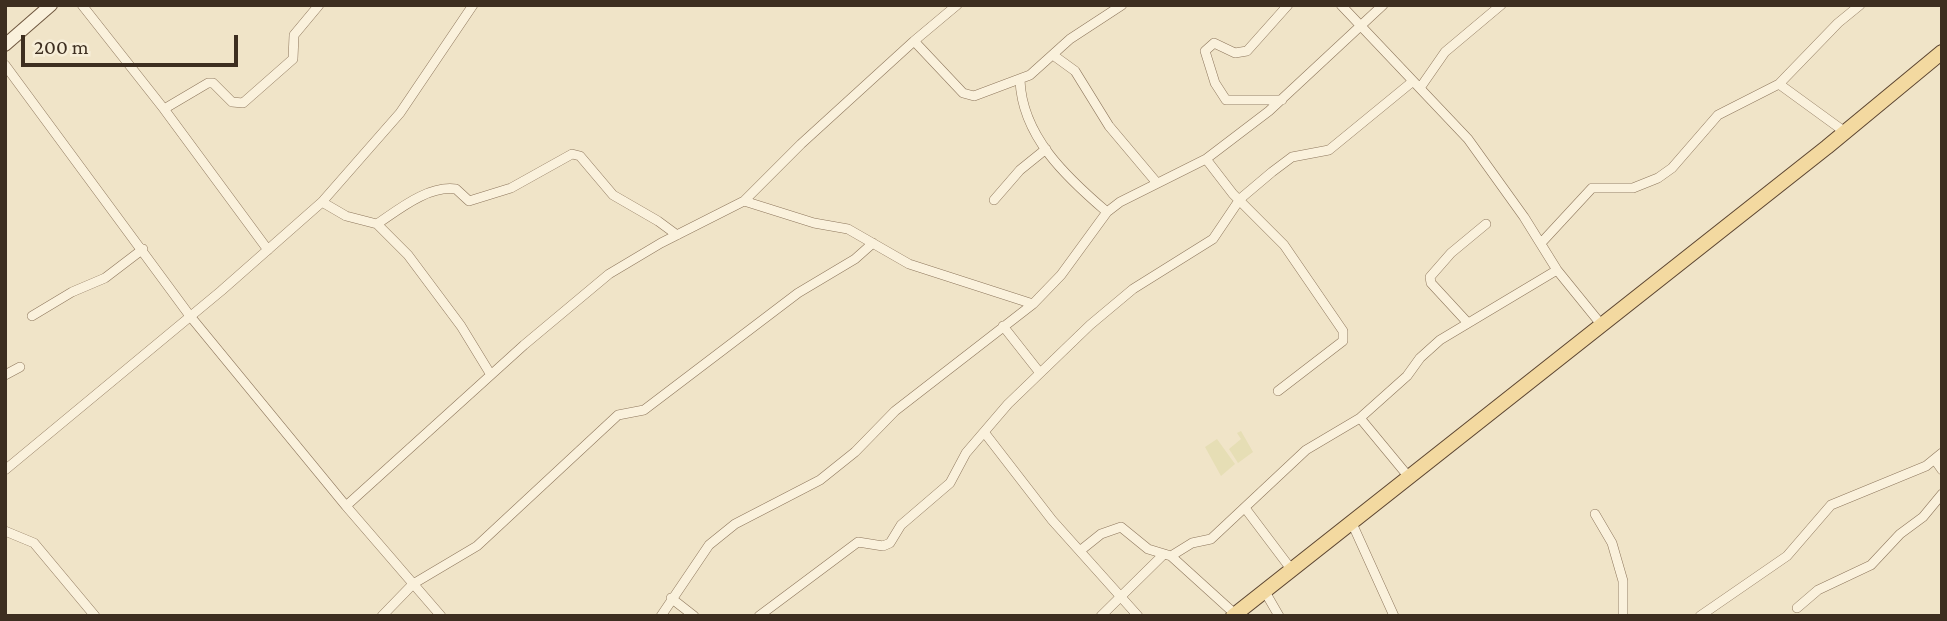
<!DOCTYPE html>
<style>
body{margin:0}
#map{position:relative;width:1947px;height:621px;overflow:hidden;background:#f0e4c8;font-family:"Crimson Pro",serif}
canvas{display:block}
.frame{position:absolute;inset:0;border:7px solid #3d2e20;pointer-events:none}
.scale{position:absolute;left:21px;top:35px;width:217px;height:32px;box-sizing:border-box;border:4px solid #3d2e20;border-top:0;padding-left:9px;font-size:21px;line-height:24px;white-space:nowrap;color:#3d2e20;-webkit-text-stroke:5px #f7eed8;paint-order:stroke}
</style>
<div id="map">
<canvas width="1947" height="621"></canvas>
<div class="frame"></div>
<div class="scale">200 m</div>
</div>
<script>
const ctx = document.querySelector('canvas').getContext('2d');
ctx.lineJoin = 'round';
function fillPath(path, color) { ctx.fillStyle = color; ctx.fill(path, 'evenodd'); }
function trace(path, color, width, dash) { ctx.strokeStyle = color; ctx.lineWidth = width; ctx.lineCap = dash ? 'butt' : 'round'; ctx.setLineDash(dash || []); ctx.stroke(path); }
const farmland = new Path2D(`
 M1241 431 1253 452 1238 463 1229 449 1241 439 1237 433Z
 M1217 439 1235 464 1221 476 1205 447Z`);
const street = new Path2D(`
 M82 5 164 109 268 250
 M1341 5 1468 139 1524 217 1557 270 1600 323
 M914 41 957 5
 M1053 55 1075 71 1109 126 1157 183
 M5 65 190 316 346 506 441 616
 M1020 80C1022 136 1066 177 1107 212
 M1779 84 1845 132
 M1420 88 1445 52 1501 5
 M1282 100H1226L1215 83 1205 51 1214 43 1235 53 1247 51 1288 5
 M164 109 208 83H213L232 102 243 103 293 59 294 35 319 5
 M1206 159 1233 194 1284 245 1343 331V341L1278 391
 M994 200 1020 170 1046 149
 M744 201 814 223 848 229 909 264 1033 304
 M322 202 346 216 377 224 408 255 461 326 491 375
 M377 224C398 210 428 185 456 189L469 201 511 188 572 154 580 156 613 195 658 221 677 235
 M1542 242 1592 188H1633L1658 178 1672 168 1718 115 1779 84 1838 23 1860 5
 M32 316 72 292 105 278 143 249
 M1467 322 1431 283 1430 277 1451 253 1486 224
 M1003 326 1040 373
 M5 375 20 367
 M1360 418 1407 376 1420 358 1440 340 1557 270
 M984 432 1052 520 1138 616
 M1935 460 1942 470
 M5 470 221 291 322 202 400 113 473 5
 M346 506 524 345 609 274 661 243 744 201 801 144 914 41 963 93 974 96 1030 75 1070 39 1122 5
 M1245 508 1291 569
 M1595 514 1612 543 1623 581V616
 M1351 521 1394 616
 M5 531 34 543 95 616
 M1081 550 1101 534 1121 527 1148 549 1171 556 1235 614
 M1171 556 1192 543 1211 539 1306 450 1360 418 1408 476
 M1264 590 1279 616
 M671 598 694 616
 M1797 608 1818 590 1871 565 1900 534 1923 517 1942 494
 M382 616 413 584 477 546 618 415 644 410 798 293 855 259 873 243
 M661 616 709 545 735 524 820 480 855 452 895 411 1033 304 1061 275 1107 212 1120 202 1206 159 1269 111 1383 5
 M759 616 858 542 883 546 890 543 901 525 950 483 966 453 1008 404 1090 325 1133 289 1213 239 1240 199 1272 172 1292 157 1329 150 1412 82
 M1101 616 1164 554
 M1700 616 1787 556 1831 505 1926 466 1942 453`);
const secondary = new Path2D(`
 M5 45 51 5`);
const primary = new Path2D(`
 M1233 616 1827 147 1942 52`);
fillPath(farmland, '#e6deb5');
trace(street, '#8d765c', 10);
trace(secondary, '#6f573f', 14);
trace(primary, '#5b4430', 16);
trace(street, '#faf1dc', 9);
trace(secondary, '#faf1dc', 12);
trace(primary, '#f3d9a0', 14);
</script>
